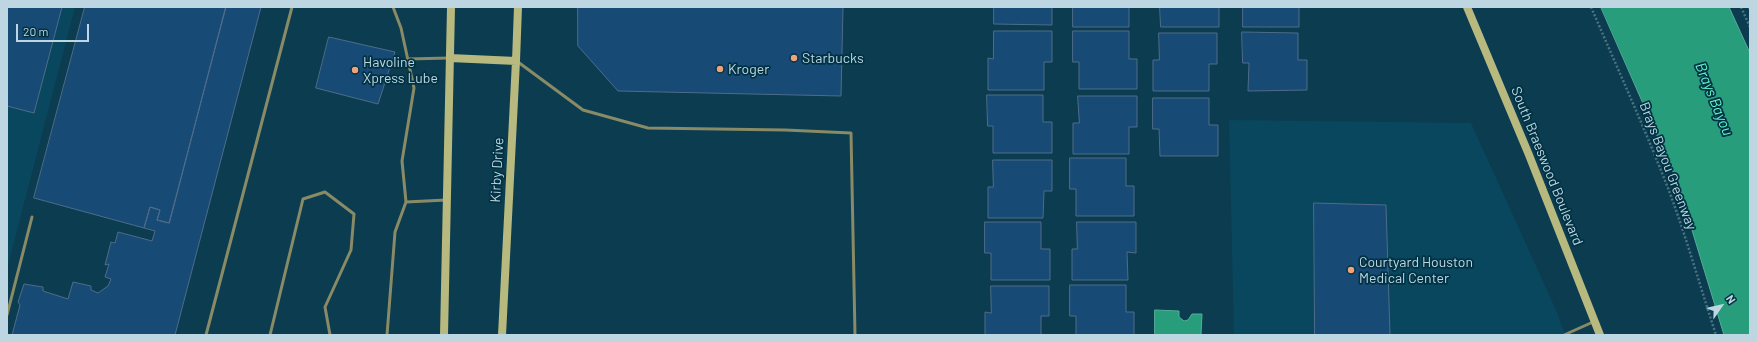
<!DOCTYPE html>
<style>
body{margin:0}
#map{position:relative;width:1757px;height:342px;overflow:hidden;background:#0c3c4f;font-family:Barlow,sans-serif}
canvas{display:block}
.frame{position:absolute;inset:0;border:8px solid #bed6e1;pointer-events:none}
.north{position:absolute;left:1701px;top:286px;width:40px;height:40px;-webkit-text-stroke:3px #003244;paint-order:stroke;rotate:56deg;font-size:11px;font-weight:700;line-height:16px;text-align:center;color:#bed6e1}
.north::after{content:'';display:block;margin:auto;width:14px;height:18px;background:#bed6e1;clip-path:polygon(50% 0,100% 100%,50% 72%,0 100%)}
.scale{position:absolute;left:16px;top:24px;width:73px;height:18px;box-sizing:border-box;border:2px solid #bed6e1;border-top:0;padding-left:5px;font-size:12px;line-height:14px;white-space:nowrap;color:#bed6e1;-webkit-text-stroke:3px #003244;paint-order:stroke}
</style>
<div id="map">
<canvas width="1757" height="342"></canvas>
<div class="frame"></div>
<div class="north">N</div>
<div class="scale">20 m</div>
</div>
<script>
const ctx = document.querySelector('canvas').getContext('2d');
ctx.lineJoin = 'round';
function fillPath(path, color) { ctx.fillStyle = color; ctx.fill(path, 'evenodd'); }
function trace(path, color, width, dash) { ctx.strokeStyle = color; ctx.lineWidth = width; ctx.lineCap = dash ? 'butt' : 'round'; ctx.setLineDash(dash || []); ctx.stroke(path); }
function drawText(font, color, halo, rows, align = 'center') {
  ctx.font = font + ' Barlow,sans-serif'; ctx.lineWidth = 3.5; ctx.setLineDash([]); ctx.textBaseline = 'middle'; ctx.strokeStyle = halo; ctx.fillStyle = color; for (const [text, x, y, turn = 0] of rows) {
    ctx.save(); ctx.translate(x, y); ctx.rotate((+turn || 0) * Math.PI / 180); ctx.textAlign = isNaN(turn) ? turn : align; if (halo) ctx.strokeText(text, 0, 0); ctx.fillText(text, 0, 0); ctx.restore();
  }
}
const built = new Path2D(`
 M7 7H75L7 269Z
 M1229 120 1471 123 1557 312 1565 335H1234Z`);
const water = new Path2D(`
 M1601 7H1729L1750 53V335H1724L1677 181Z
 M1155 310 1179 311V317L1184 321 1188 320 1192 314H1202L1201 335H1155Z`);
const building = new Path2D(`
 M7 7H62L34 113 7 106Z
 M85 7H226L169 223 157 220 160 210 150 207 144 228 34 198Z
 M226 7H261L175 335H12L20 305 18 302 24 284 43 287V291L68 299 73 282 91 286V290L98 293 108 286 111 279 105 277 109 264 105 265 111 242 115 243 118 232 152 241 155 231 144 228 150 207 160 210 157 220 169 223Z
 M578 7H843L841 96 618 91 578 46Z
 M994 7H1052V25L994 24Z
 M1073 7H1129V27H1073Z
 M1160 7H1219V27H1161Z
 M1243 7H1299V27H1243Z
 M994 31H1052V62H1044V90H988V58L993 59Z
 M1073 31H1129V59H1137V89H1079V62H1073Z
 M1242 32 1298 33V60H1307V90L1248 91 1249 63H1243Z
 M1159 33H1217V64H1209V91H1153V60H1159Z
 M329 37 395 52 378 104 316 88Z
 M987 95H1043V122H1052V153H993V126H988Z
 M1078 96H1137V127H1129V154H1073V123H1079Z
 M1153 98H1209V125H1218V156H1160L1159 129H1153Z
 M1070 158H1126V186H1134V216H1076V189H1070Z
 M993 160H1052V191H1044L1043 218H988V187H993Z
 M1314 203 1386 205 1390 335H1315Z
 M985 222H1041V249H1050V280H991V253H985Z
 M1077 222H1136V253L1127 252 1128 280H1072V249H1077Z
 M1070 285H1126V312H1134V335H1076V316H1070Z
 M991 286H1049V316H1041V335H985V312L991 313Z`);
const path = new Path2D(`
 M1591 7C1617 67 1644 127 1668 188 1686 236 1700 286 1716 335
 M1741 7 1750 27
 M1749 7 1750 10`);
const lane = new Path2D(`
 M407 59 449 58
 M518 62 583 110 648 128 785 130 851 133 855 335
 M406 202 446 200
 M7 315 32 217
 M206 335 292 7
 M270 335 303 199 325 192 354 214 351 250 325 307 330 335
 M387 335 395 232 406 202 402 161 414 88 401 28 393 7
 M1564 335 1593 322`);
const secondary = new Path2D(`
 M1467 7 1529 155 1600 335
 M450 58 516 61
 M444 335 451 7
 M502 335 516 61 518 7`);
const markers = [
 [794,58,4,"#f0a279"],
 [720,69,4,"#f0a279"],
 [355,70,4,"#f0a279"],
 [1351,270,4,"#f0a279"]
];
const poiNames = [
 ["Starbucks",802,58],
 ["Havoline",363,62],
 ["Xpress Lube",363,78],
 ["Kroger",728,69],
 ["Courtyard Houston",1359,262],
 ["Medical Center",1359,278]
];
const streetNames = [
 ["South Braeswood Boulevard",1547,166,68],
 ["Brays Bayou Greenway",1668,166,69],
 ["Kirby Drive",497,170,-87]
];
const waterNames = [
 ["Brays Bayou",1714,99,68]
];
fillPath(built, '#09475e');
fillPath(water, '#279d7b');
trace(water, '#54ae9a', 1);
fillPath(building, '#184a76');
trace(building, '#4e6c8a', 1);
trace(path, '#4c7383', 2.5, [2, 2]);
trace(lane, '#898a66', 3);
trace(secondary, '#b8b97f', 8);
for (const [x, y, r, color] of markers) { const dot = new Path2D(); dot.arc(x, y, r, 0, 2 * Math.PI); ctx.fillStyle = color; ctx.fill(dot); trace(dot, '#003244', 1.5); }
drawText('14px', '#bed6e1', '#003244', poiNames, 'left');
drawText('14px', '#bed6e1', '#003244', streetNames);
drawText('italic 15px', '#62f6c7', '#003244', waterNames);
</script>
